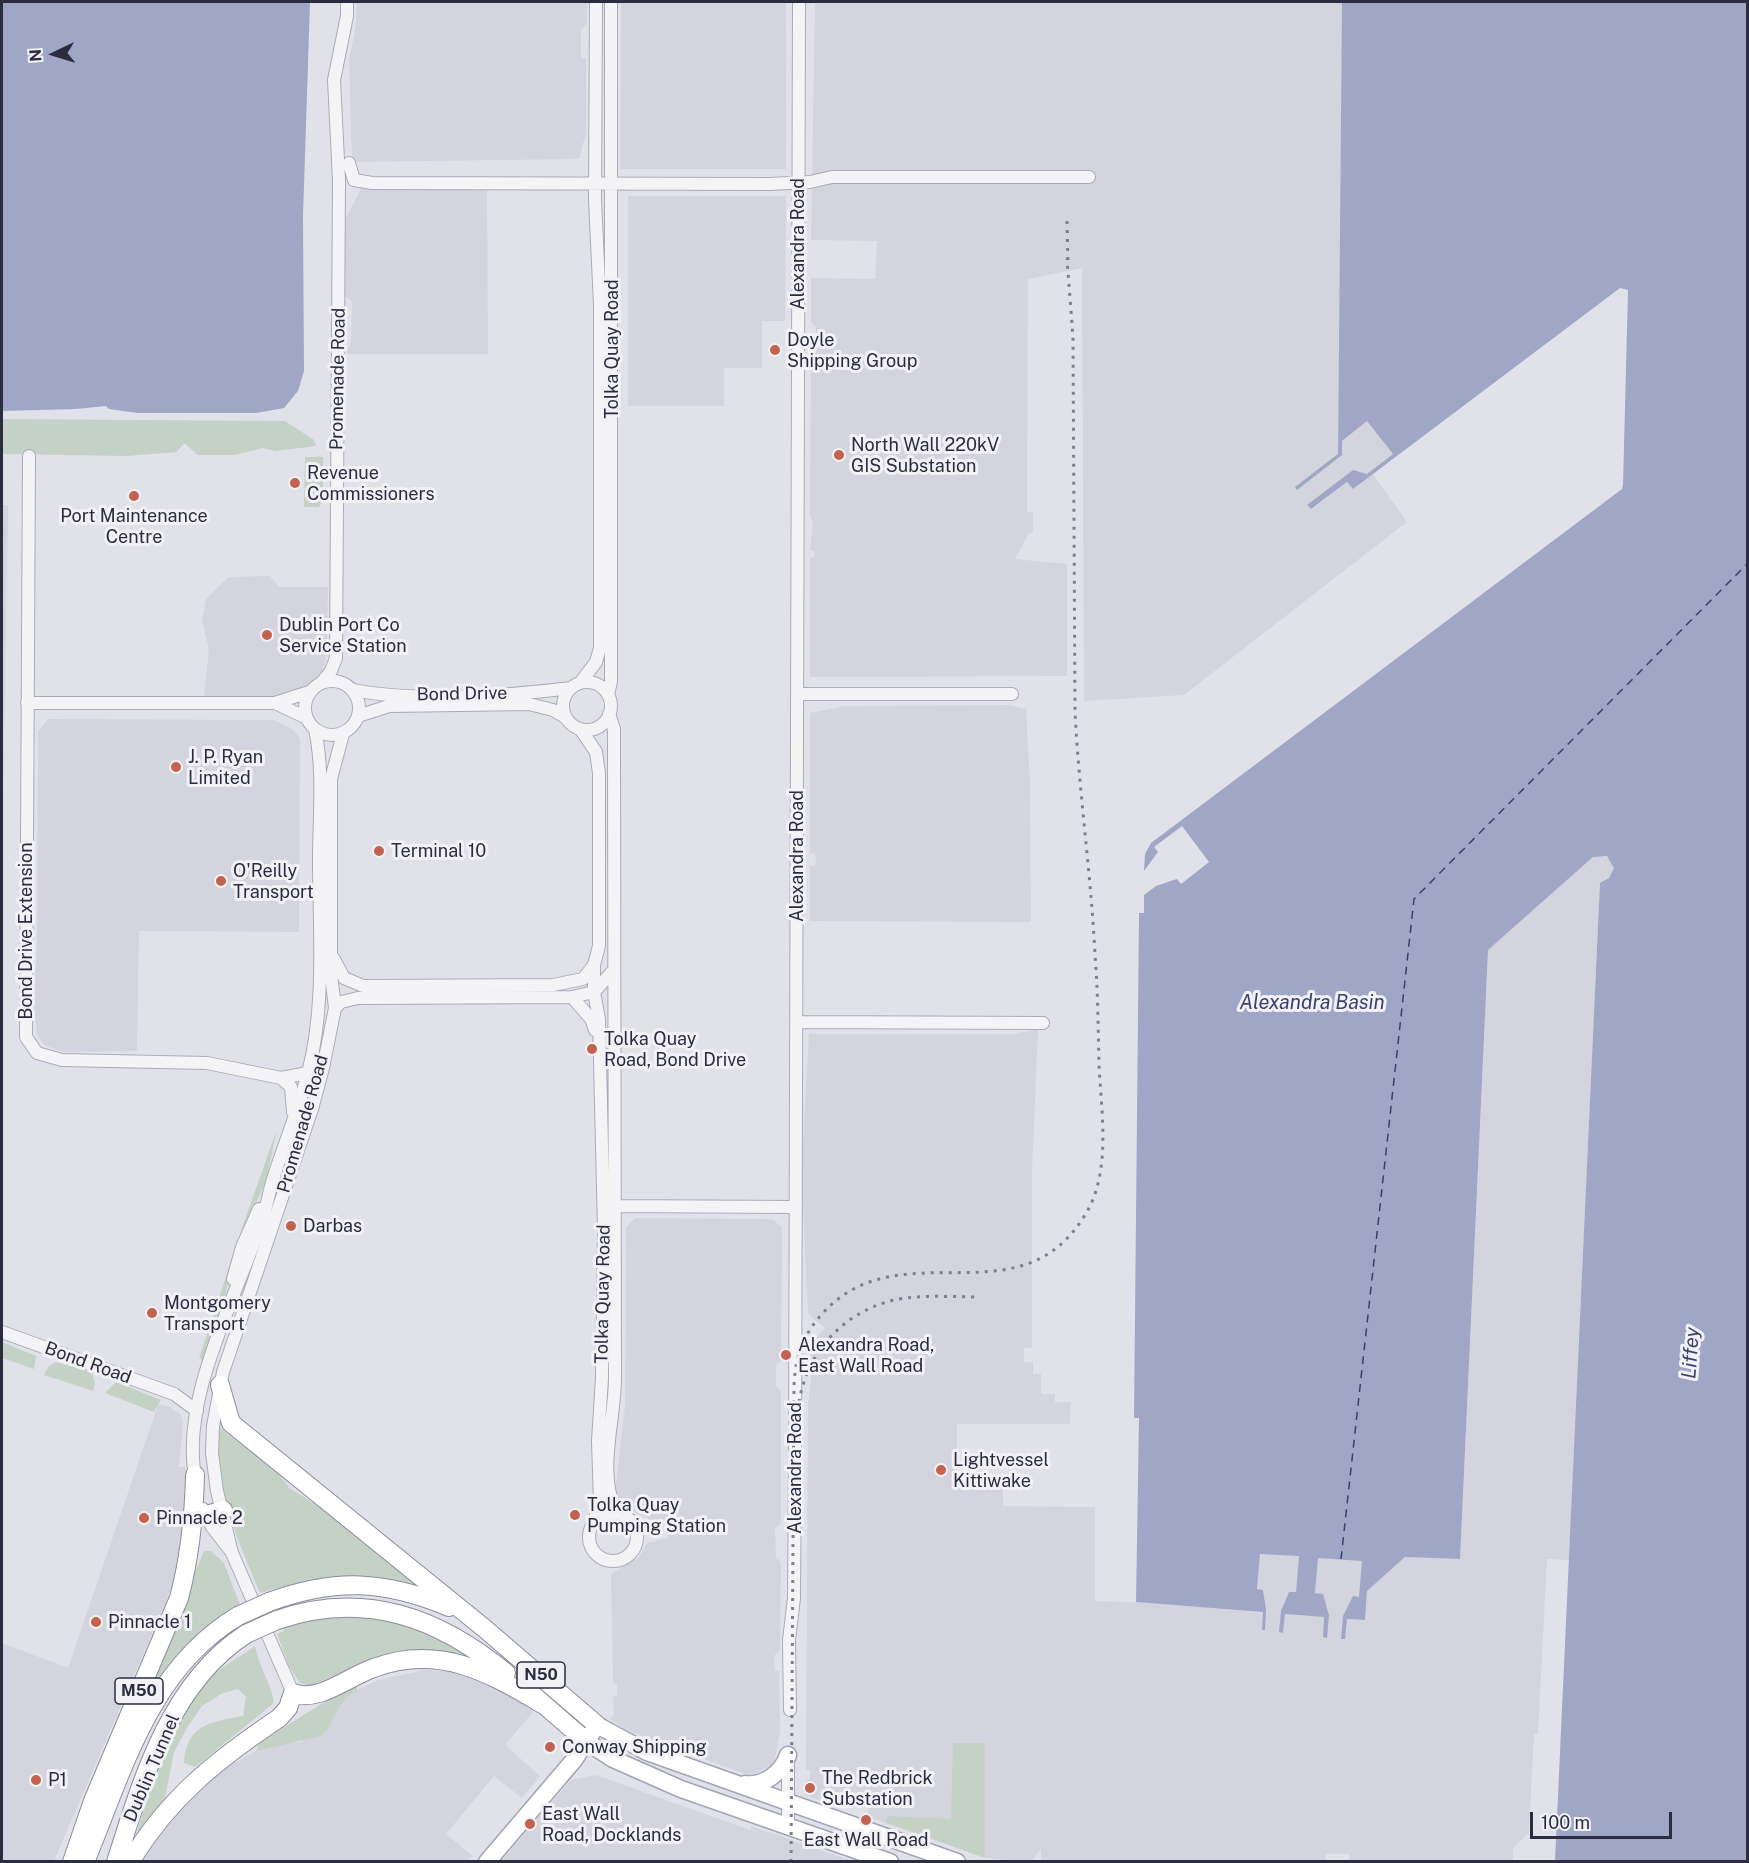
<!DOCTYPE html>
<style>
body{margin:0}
#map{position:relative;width:1749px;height:1863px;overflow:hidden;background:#e1e2e9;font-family:"Public Sans",sans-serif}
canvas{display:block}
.frame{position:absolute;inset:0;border:3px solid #2b2c3f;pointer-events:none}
.north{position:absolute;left:24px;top:24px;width:60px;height:60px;-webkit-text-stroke:4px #f1f1f6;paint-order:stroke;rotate:266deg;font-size:16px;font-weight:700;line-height:24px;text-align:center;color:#2b2c3f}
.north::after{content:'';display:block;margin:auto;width:21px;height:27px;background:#2b2c3f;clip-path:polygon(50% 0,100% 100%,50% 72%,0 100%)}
.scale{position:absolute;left:1530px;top:1812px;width:142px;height:27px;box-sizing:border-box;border:3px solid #2b2c3f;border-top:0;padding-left:8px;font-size:18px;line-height:21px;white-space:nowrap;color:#2b2c3f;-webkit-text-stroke:4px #f1f1f6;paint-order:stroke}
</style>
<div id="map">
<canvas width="1749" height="1863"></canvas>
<div class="frame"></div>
<div class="north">N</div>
<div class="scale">100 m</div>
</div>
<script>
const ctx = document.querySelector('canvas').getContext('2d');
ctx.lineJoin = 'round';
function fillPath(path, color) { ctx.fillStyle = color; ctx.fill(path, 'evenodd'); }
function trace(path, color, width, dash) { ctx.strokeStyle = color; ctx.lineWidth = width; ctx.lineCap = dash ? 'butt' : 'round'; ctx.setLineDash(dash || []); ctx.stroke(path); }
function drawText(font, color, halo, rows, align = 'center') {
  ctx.font = font + ' "Public Sans",sans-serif'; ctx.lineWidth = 6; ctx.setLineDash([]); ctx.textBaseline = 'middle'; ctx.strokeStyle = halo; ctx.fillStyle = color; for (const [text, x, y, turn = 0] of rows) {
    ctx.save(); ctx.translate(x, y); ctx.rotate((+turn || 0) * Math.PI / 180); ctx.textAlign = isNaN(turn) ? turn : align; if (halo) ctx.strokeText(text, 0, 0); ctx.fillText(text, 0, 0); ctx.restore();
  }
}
const built = new Path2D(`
 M357 2H587V23L581 30V58H586V133L579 159 352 162 349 59 355 31Z
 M621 2H786V169H620Z
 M815 2H1342L1338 454 1342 455V441L1367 421 1393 454 1367 474 1352 470 1312 509 1348 482 1353 489 1373 474 1407 522 1184 695 1084 701 1082 268 1028 279 1027 512H1033V533H1029L1015 559 1067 564V676L810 677V558L815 556 814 551 810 550 813 523 810 516 811 347 816 342V327L811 322V278L875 279 877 241 811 240Z
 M487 183 488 354H346L351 342 352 301 344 296 345 220 363 185Z
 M628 196H786L785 321H762V368H724V406H628Z
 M2 505H8L2 863Z
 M270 576 279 587H328L327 653 323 670 310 683 288 697 204 696 209 649 202 621 206 599 228 577Z
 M1009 705 1026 709 1030 784 1031 922 810 921V866H815L816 859 815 854 810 853V713L845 706Z
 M48 719 274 720 294 730 300 739 299 932 139 931 137 1051 63 1052 44 1045 37 1034 33 997 37 948 38 731Z
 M1601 855 1610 858 1614 868 1609 878 1600 883 1569 1560 1547 1559 1538 1734H1534L1529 1833 1513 1847V1861L1349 1862V1854H1326V1862H1041V1849L1032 1861H1017L985 1858 868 1817 869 1798 824 1797 822 1801 805 1795 806 1780H810V1770H806L808 1405 812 1369 808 1366 812 1354 808 1350V1346L825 1328 808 1314 801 1173 809 1034H1013L1038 1029 1032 1172V1348H1024V1362H1033V1374H1041V1394H1055V1402H1071L1070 1424H957V1486H1003V1506L1095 1507V1601L1136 1602 1263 1612 1262 1630 1266 1609 1263 1590 1257 1589 1260 1553 1299 1556 1296 1592H1289L1281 1611 1283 1632 1285 1614 1324 1617 1323 1637 1326 1638 1329 1615 1323 1594 1315 1593 1318 1557 1363 1561 1359 1597 1347 1619 1365 1620 1367 1591 1405 1557 1460 1559 1488 950 1593 857Z
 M635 1218 772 1219 782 1227 781 1360 776 1366V1386L781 1391V1524L775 1529 776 1558 781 1562 780 1650 774 1656 775 1671H779L780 1732 775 1758 771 1765 756 1773 745 1774 631 1732 610 1719 614 1715 613 1697 617 1696V1685L613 1682 611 1574 639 1557 647 1543 668 1538 667 1521 653 1520 639 1515 623 1505 615 1494 625 1405 626 1227Z
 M158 1405 168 1406 180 1414 183 1422 179 1467H185L184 1545 173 1585 54 1861H2V1643L68 1668Z
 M425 1670 451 1671 479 1679 511 1695 533 1712 505 1745 540 1776 522 1798 494 1776 446 1834 473 1856 468 1861 141 1862 165 1826 197 1790 225 1768 256 1751 282 1743 301 1742 334 1716 339 1703 357 1690 378 1680Z
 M596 1775 750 1830 751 1826 852 1861H501L571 1780Z`);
const green = new Path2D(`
 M2 419 285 421 314 440 316 446 276 451 263 448 234 455H198L184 443 177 452 127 456 2 454Z
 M305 457H323V498L319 507H304Z
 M277 1129 266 1181 243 1231H241Z
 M233 1256 223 1308 205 1360 199 1358Z
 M2 1342 36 1356 34 1369 2 1358Z
 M56 1362 92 1372 95 1383 93 1391 44 1375 49 1366Z
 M116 1382 161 1400 154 1412 105 1393Z
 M219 1427 277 1472 291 1489 320 1507 421 1588C362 1581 317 1575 260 1593 243 1551 206 1472 219 1427Z
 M204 1551H211L224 1563 240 1605 153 1686 150 1679Z
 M363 1616 408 1621 480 1659 354 1667 310 1686 300 1683 289 1666 277 1634 284 1631 282 1626 321 1617Z
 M255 1646C259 1667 271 1683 274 1703L195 1767 184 1763C186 1724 211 1722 243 1716L246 1697 238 1689 223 1693 202 1706 187 1728 174 1752 164 1803 135 1840C151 1783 168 1717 214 1675 225 1664 242 1656 255 1646Z
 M357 1682V1690C331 1707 339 1719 321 1736L256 1751 260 1742Z
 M953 1743H985V1858L885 1822 888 1816 951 1819Z`);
const water = new Path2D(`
 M2 2H310L303 216 304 371 298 391 284 408 256 413H138L109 409 106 406 76 409 2 411Z
 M1342 2H1747V1861H1555L1600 883 1609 878 1614 868 1607 856 1593 857 1488 950 1460 1559 1405 1557 1367 1591 1365 1620 1347 1619 1345 1639H1341L1343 1616 1353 1596 1359 1597 1362 1561 1318 1558 1315 1593 1323 1594 1329 1615 1327 1638 1323 1637 1324 1617 1285 1614 1283 1633 1279 1632 1281 1611 1289 1592H1296L1299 1556 1260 1554 1257 1589 1263 1590 1266 1609 1265 1630H1262L1263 1612 1136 1602 1139 1418H1134L1139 913H1144V895L1156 886 1177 879 1181 884 1209 862 1182 826 1154 847 1158 852 1144 871 1145 854 1151 843 1622 489 1623 485 1628 290 1620 288 1353 489 1347 482 1311 509 1307 505 1353 470 1367 474 1393 454 1367 421 1342 441V455L1297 490 1295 487 1338 454Z`);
const ferry = new Path2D(`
 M1341 1559 1414 899 1748 563`);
const minor = new Path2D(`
 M349 163 354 180 372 183 769 184 810 182 832 177H1089
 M29 456 26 1037 37 1053 62 1060 207 1063 281 1078 308 1073
 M305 708a27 27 0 1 1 54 0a27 27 0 1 1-54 0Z
 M563 706a24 24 0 1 1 48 0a24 24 0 1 1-48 0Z
 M322 682 331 671 336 658 339 180 334 80 347 16V2
 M580 683 596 662 600 648V305L595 200 596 2
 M353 690C414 702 508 696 571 688
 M798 694H1012
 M608 695 611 681V2
 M27 703H275
 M609 714 614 729V750L615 1377C615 1423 597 1469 616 1513
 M358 716 389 706 529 704 553 710 565 717
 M307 718 275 703 309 692
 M581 730 596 752 599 773V946L594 965V992L599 1019 604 1230 602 1378 598 1441 600 1501 594 1522
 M334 959 344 978 363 986 553 985 583 979 594 965
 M572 997 591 1019 595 1030
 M335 1008 341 1002 358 998 572 997 594 992 613 971
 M796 1022 1043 1023
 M281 1078 291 1087 293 1112
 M608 1206 796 1207
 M233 1279 242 1247 259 1209
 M2 1332 174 1394 197 1411
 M196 1481C178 1400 238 1295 262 1220 267 1206 269 1191 274 1176 285 1142 299 1108 308 1073 326 1005 319 930 319 860 319 817 324 772 315 729
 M203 1509 212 1527 230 1550
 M589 1537a24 24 0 1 1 48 0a24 24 0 1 1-48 0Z
 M293 1693 232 1553 217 1491 212 1453 213 1426 223 1372 312 1109 323 1068 335 1008 331 975V779L343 734
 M790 1710 789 1640 794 1598 795 1457 799 2
 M788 1825V1757`);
const major = new Path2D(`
 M587 1742 613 1759 681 1789 890 1862
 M745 1784C764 1786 782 1773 788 1755
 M487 1862 574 1760 597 1725 647 1752 957 1862`);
const highway = new Path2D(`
 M220 1385 231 1423 484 1628 597 1725
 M194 1519 223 1510
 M269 1602C335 1578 384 1580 449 1607
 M277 1620C364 1590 438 1617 506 1673
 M534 1696 587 1742
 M72 1862 93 1801 179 1598C190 1557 194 1518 195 1475
 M85 1862C123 1771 149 1669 238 1616
 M116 1862C142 1780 170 1683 246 1634
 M130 1862C169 1797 218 1759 279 1718L288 1708 293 1693C319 1703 349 1676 374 1668 438 1644 489 1672 542 1704`);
const rail = new Path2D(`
 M1067 221 1068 266
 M799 1402C808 1347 851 1305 906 1298 930 1295 955 1297 979 1297
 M791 1862 794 1386C795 1358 803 1334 823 1313 901 1228 1019 1323 1085 1215 1112 1172 1101 1111 1099 1064 1098 1027 1098 991 1095 955 1091 873 1079 793 1075 711L1073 337 1067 259`);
const highwayBridge = new Path2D(`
 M238 1616 269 1602
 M246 1634 277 1620`);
const markers = [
 [775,350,6,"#c46250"],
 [839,455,6,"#c46250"],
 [295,483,6,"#c46250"],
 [134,496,6,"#c46250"],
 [267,635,6,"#c46250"],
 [176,767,6,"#c46250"],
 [379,851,6,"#c46250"],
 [221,881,6,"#c46250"],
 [592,1049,6,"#c46250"],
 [291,1226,6,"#c46250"],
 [152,1313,6,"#c46250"],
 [786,1355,6,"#c46250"],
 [941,1470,6,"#c46250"],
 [575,1515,6,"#c46250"],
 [144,1518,6,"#c46250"],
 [96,1622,6,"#c46250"],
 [550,1747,6,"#c46250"],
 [36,1780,6,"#c46250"],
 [810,1788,6,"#c46250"],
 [866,1820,6,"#c46250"],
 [530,1824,6,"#c46250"]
];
const shields = [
 [541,1675,48],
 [139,1691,48]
];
const shieldNames = [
 ["N50",541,1675],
 ["M50",139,1691]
];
const streetNames = [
 ["Alexandra Road",798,244,-90],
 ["Tolka Quay Road",612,349,-90],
 ["Promenade Road",338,379,-89],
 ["Bond Drive",462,694,-1],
 ["Alexandra Road",797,856,-90],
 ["Bond Drive Extension",26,931,-90],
 ["Promenade Road",303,1124,-74],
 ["Tolka Quay Road",603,1294,-89],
 ["Bond Road",88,1363,20],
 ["Alexandra Road",795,1468,-90],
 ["Dublin Tunnel",152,1768,-67]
];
const poiNames = [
 ["Doyle",787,340],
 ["Shipping Group",787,361],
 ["North Wall 220kV",851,445],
 ["GIS Substation",851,466],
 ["Revenue",307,473],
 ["Commissioners",307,494],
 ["Port Maintenance",134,516,"center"],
 ["Centre",134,537,"center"],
 ["Dublin Port Co",279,625],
 ["Service Station",279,646],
 ["J. P. Ryan",188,757],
 ["Limited",188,778],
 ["Terminal 10",391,851],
 ["O'Reilly",233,871],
 ["Transport",233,892],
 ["Tolka Quay",604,1039],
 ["Road, Bond Drive",604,1060],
 ["Darbas",303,1226],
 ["Montgomery",164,1303],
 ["Transport",164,1324],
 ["Alexandra Road,",798,1345],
 ["East Wall Road",798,1366],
 ["Lightvessel",953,1460],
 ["Kittiwake",953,1481],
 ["Tolka Quay",587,1505],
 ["Pumping Station",587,1526],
 ["Pinnacle 2",156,1518],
 ["Pinnacle 1",108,1622],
 ["Conway Shipping",562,1747],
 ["The Redbrick",822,1778],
 ["Substation",822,1799],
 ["P1",48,1780],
 ["East Wall",542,1814],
 ["Road, Docklands",542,1835],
 ["East Wall Road",866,1840,"center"]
];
const waterNames = [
 ["Alexandra Basin",1312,1003],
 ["Liffey",1691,1353,-86]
];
fillPath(built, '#d4d4de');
fillPath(green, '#c3d2c4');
fillPath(water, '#9fa6c6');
trace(ferry, '#384070', 1.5, [8, 6]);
trace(minor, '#aaabb6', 14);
trace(major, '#a2a3b4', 19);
trace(highway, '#8a8c9e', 20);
trace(minor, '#f4f4f7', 12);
trace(major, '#fff', 16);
trace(highway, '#fff', 18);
trace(rail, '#7c7e91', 3, [3, 6]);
trace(highwayBridge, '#8a8c9e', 20, []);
trace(highwayBridge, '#fff', 18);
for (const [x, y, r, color] of markers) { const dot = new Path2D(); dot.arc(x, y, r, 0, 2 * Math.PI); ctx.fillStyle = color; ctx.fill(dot); trace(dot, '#f1f1f6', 2); }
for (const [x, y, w] of shields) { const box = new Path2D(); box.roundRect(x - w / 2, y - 13, w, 26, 4.5); ctx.fillStyle = '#f1f1f6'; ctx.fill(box); trace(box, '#2b2c3f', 1.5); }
drawText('bold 16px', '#2b2c3f', null, shieldNames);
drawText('18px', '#2b2c3f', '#f1f1f6', streetNames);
drawText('18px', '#2b2c3f', '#f1f1f6', poiNames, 'left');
drawText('italic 20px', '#384070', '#f1f1f6', waterNames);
</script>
